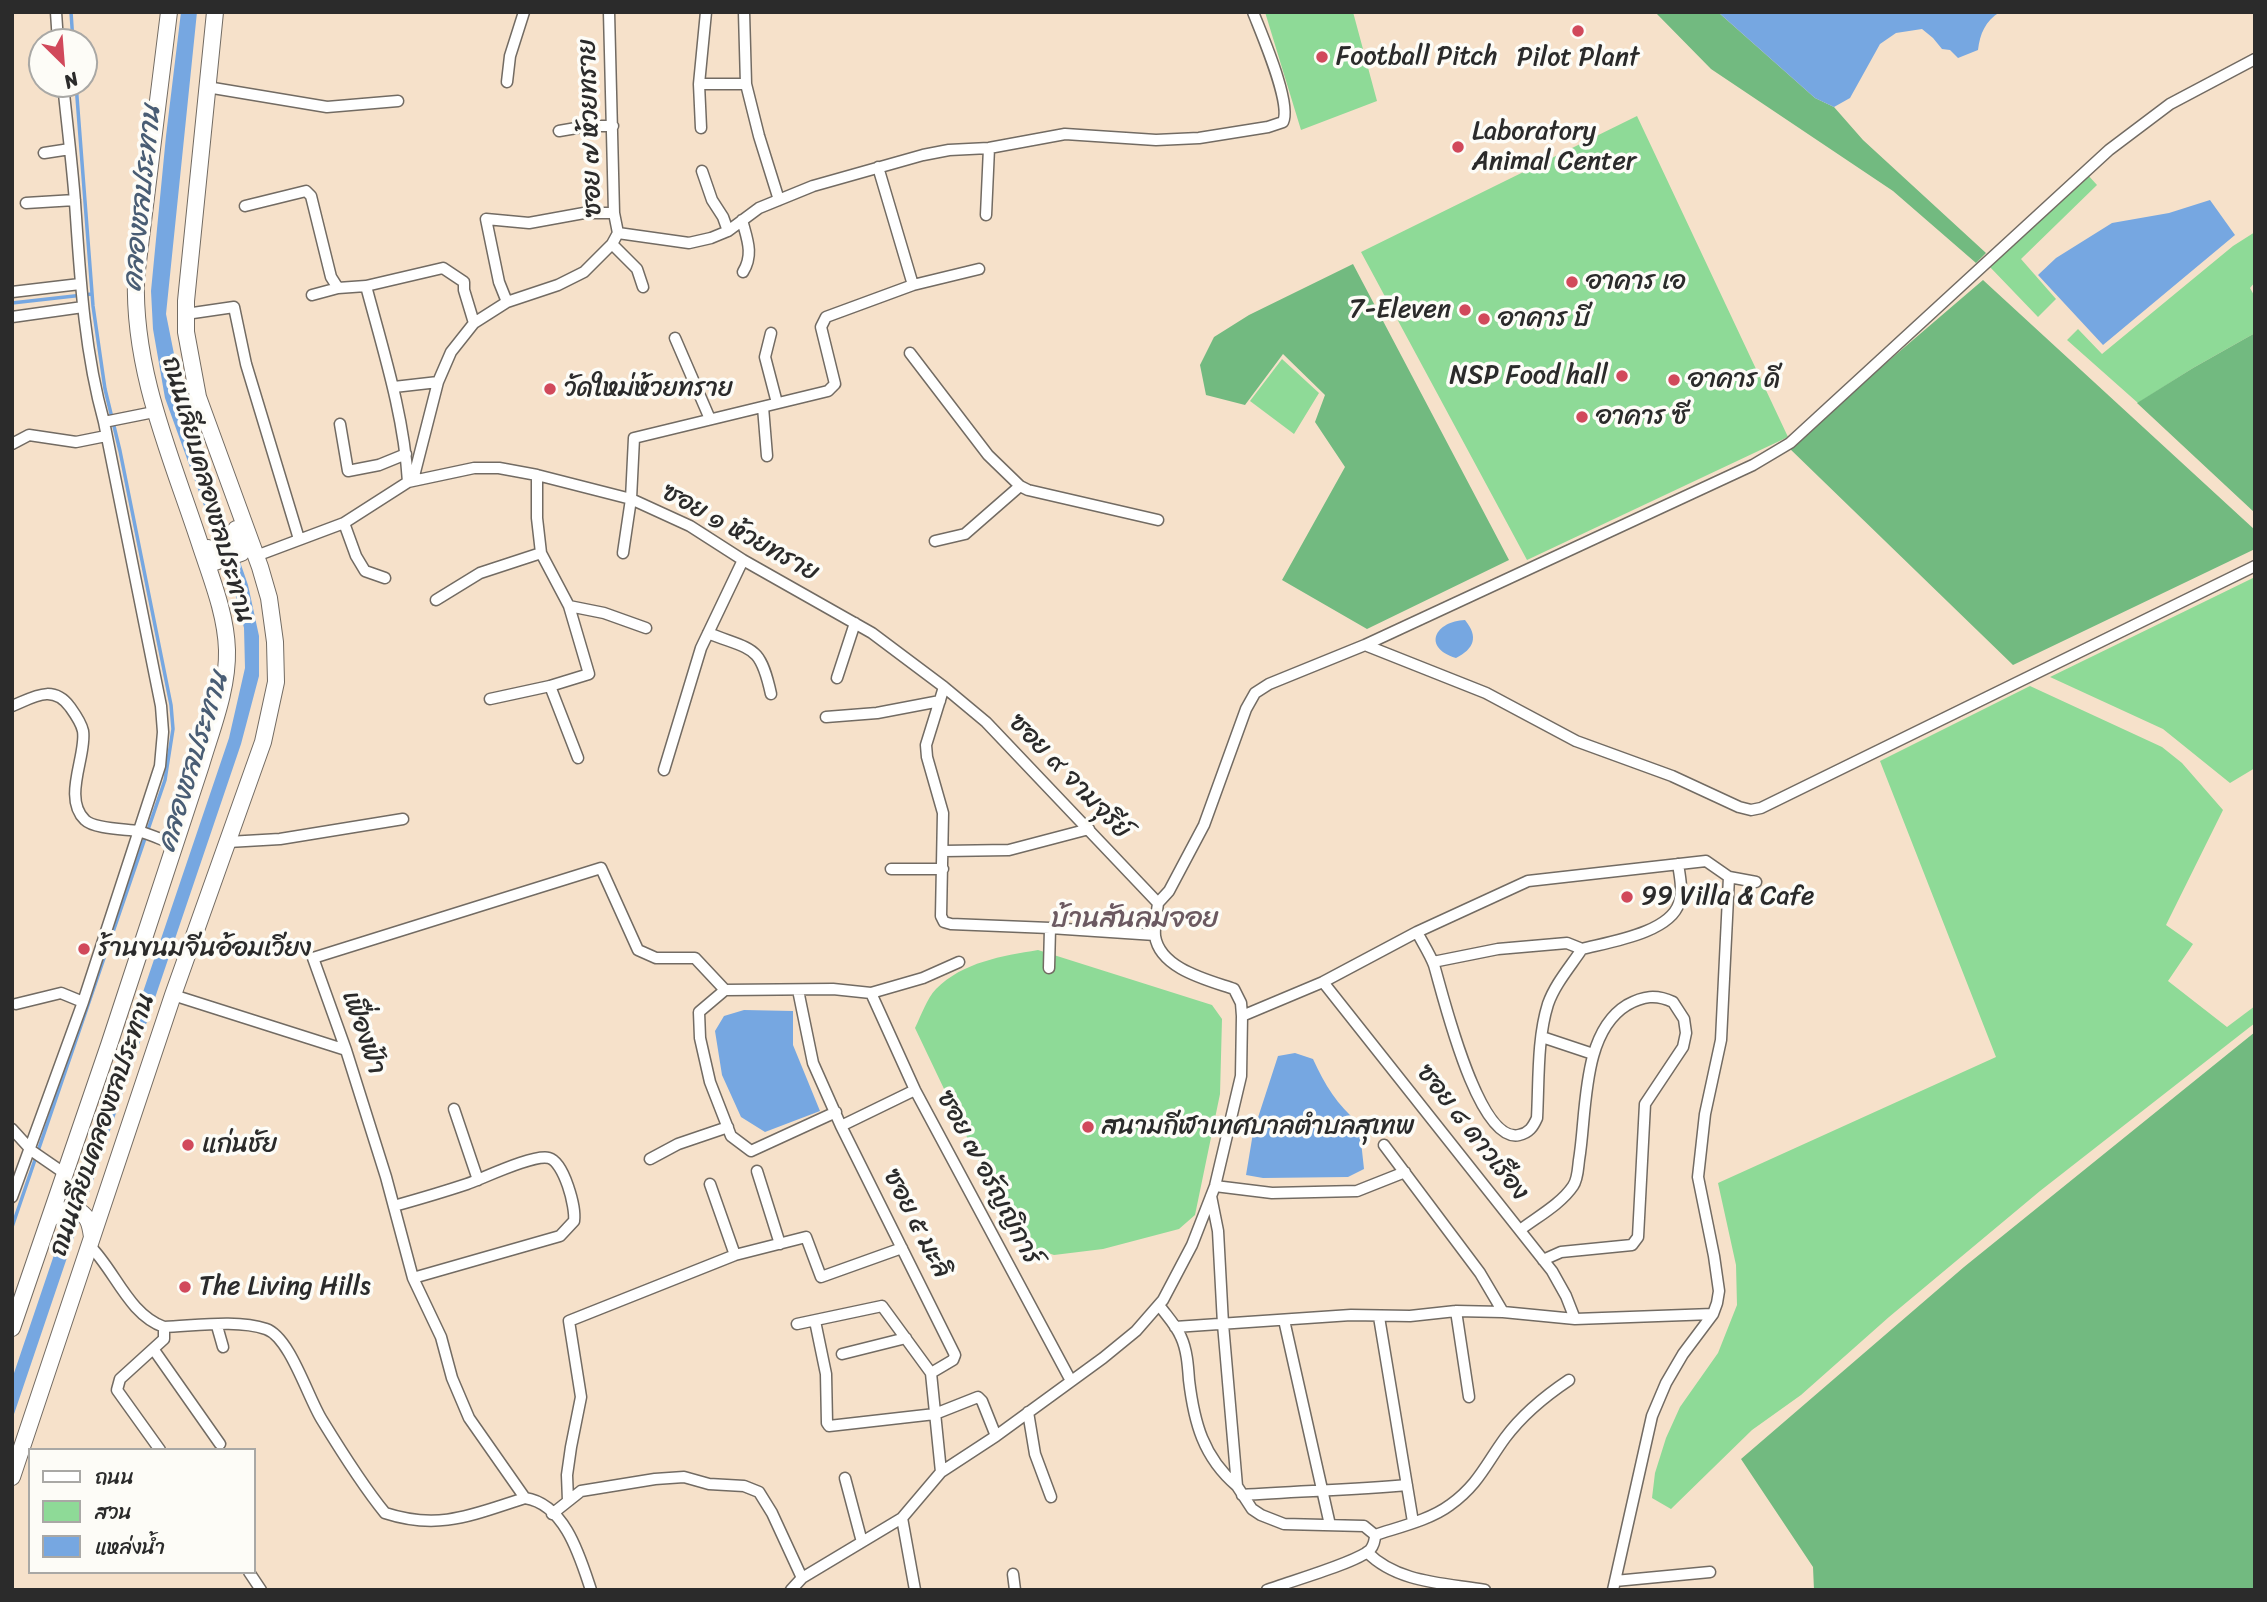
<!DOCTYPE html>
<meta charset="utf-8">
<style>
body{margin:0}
#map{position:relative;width:2267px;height:1602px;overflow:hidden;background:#f6e1ca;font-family:Sriracha,"Playpen Sans Thai",sans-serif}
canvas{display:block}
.frame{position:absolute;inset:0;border:14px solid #2b2b2b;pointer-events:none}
.legend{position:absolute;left:28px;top:1448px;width:228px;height:126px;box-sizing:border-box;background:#fdfcf7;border:2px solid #a9a8a5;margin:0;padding:9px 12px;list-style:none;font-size:21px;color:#2b2b2b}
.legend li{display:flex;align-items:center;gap:14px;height:35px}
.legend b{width:35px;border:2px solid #a9a8a5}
.north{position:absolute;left:28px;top:28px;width:70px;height:70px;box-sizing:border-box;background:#fdfcf7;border:2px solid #a9a8a5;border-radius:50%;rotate:155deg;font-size:19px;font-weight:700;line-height:28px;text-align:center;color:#2b2b2b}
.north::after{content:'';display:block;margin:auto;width:24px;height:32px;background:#d1495b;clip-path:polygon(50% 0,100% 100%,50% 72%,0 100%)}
</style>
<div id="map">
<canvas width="2267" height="1602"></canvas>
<div class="frame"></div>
<ul class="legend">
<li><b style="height:9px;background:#fff"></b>ถนน</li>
<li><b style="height:19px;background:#8eda97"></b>สวน</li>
<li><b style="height:19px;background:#76a7e1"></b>แหล่งน้ำ</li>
</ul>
<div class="north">N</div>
</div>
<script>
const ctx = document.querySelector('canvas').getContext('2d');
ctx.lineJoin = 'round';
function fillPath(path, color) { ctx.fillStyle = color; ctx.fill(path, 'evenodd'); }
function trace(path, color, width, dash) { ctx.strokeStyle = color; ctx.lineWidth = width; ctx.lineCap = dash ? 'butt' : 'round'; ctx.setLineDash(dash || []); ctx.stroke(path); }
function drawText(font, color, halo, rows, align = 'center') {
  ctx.font = font + ' Sriracha,"Playpen Sans Thai",sans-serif'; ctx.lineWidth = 7; ctx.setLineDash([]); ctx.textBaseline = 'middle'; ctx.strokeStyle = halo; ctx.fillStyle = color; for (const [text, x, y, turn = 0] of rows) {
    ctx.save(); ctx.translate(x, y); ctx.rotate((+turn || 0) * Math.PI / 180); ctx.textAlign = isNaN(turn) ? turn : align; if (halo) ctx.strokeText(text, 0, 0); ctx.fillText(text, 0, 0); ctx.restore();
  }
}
const green = new Path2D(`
 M1265 12H1353L1377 101 1301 130Z
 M1637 116 1788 437 1527 560 1361 252Z
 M2087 174 2097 185 2021 259 2056 299 2038 317 1989 266Z
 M2255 232V282L2250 288 2255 297V333L2193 368 2138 403 2067 340 2078 329 2102 354 2233 246Z
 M1282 359 1319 393 1294 434 1250 401Z
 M2255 577V768L2230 783 2163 729 2050 677Z
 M2030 686 2162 747 2182 763 2223 810 2166 925 2193 944 2168 981 2227 1027 2255 1006V1023L2040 1191 1889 1317 1801 1395 1752 1430 1671 1509 1652 1498 1655 1473 1666 1438 1680 1407 1718 1353 1737 1305 1736 1265 1718 1183 1996 1057 1880 761Z
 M1038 950 1212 1005 1222 1019 1220 1094 1195 1215 1179 1229 1103 1249 1054 1255 1017 1242 915 1028C921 1016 927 998 936 989 963 962 1002 956 1038 950Z`);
const forest = new Path2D(`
 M1655 12H1718L1815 98 1834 107 1863 140 1986 253 1976 263 1893 191 1711 69Z
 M1353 264 1509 560 1367 629 1282 580 1345 467 1315 422 1325 395 1283 354 1245 405 1206 395 1200 365 1214 337 1249 315Z
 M1983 280 2255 530V549L2013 665 1788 447Z
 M2255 333V513L2137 403 2193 368Z
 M2255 1032V1590H1814L1813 1567 1741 1459 1964 1267Z`);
const water = new Path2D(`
 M181 12H197L166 314 182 394 248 585 259 636V676L241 744 12 1420V1379L229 738 245 668 244 628 234 589 165 398 153 329 151 291 166 136Z
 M1718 12H2000C1985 21 1980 34 1978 50L1958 58 1950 50 1942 49 1933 38 1922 29 1896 33 1880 44 1850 98 1834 107 1815 98Z
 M2210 200 2235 235 2103 345 2038 275 2056 258 2112 223 2169 213Z
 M1465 620C1479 637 1474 649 1456 658 1421 647 1436 621 1465 620Z
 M744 1010 793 1011V1045L820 1111 765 1132 741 1117 722 1075 715 1031 724 1016Z
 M1295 1053 1313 1059C1325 1085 1337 1105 1359 1123L1364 1169 1348 1177 1263 1178 1246 1175 1253 1133 1278 1056Z`);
const stream = new Path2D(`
 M71 12 73 42
 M12 303 92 294
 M12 1227 165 780 173 729 171 705 120 451 105 389 93 306 76 84`);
const minor = new Path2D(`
 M56 12 58 42
 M706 12 699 84H746
 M744 12 746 84 759 136 779 200
 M507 82 510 56 524 12
 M699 84 701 128
 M207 87 327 107 398 101
 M559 131 588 126H613
 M44 153 70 149
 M878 167 913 285
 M702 171 712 200 723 217 728 231
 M26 203 75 200
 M245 206 306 191 311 196 331 277 338 288 366 286C383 350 404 415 408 482
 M986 215 989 148
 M742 220C747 239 754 254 743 272
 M618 233 689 243 711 238 728 231 759 208 813 186 923 155 949 150 989 148 1065 134 1156 140 1199 138 1268 127 1283 122C1292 103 1261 33 1253 12
 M612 244 637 269 643 287
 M366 286 443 268 464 282V290L474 323
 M12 292 80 284
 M312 295 338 288
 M507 302 499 282 486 219 529 223 584 213H614
 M186 314 234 307 246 364 299 539
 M12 317 83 307
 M771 333 765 357 777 403
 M675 338 710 419
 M910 353 988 455 1020 486
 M394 387 438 382
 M763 407 767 456
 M104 422 154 412
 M340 424 348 471 379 465 406 454
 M12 444 29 435 76 442 106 436
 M537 475V518L541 553 569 606 589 674 550 686 578 758
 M413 480 438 382 451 352 474 323 507 302 558 285 584 272 612 244 618 233 614 213 609 12
 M344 523 356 556 365 571 385 578
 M935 541 965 534 1020 486 1028 490 1158 520
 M623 553 631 499 634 438 828 391 835 384 821 327 826 317 913 285 979 269
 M256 556 344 523 408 482 474 468H499L537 475 631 499 690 526 743 560 872 633 944 687 986 722 1158 903
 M436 600 480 573 541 553
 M569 606 604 613 646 628
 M708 633C753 651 760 644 771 694
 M1365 645 1486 693 1576 741 1672 776 1739 807 1751 810 1761 808 2255 566
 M837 678 855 623
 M944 687 926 745 927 757 943 813 941 916 944 922 951 924 1050 928 1155 935
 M490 699 550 686
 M12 706C34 697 53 684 70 707 75 714 81 722 83 731 87 755 62 798 85 820 94 829 125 829 138 831 150 834 162 840 173 844
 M826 717 877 713 940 701
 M664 770 701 648 743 560
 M228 842 280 839 403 819
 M944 851 1009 850 1089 829
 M891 869H943
 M1417 932C1422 942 1430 954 1434 965 1443 995 1478 1144 1519 1135 1529 1133 1533 1127 1537 1118 1539 1081 1537 1039 1548 1004 1555 984 1570 967 1582 949 1609 942 1670 933 1679 903 1683 890 1680 877 1678 864
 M1433 962 1498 949 1567 943 1582 949
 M1049 968 1050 928
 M1323 982 1552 1271 1566 1296 1575 1319
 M798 990 813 1063 841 1126 955 1355 953 1360 931 1373 941 1472
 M871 993 915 1090 1071 1381
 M173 995 346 1050
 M16 1004 61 993 83 1002
 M1242 1016 1323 982 1417 932 1528 881 1706 861 1729 877 1756 882
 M1542 1037 1593 1054
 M454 1109 478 1180
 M836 1112 751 1151 731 1136 710 1082 700 1038 699 1012 725 990 833 989 871 993 923 978 959 962
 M841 1126 915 1090
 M12 1129 32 1151 64 1173
 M1384 1145 1480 1273 1503 1312
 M650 1159 678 1144 728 1127
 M757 1171 780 1244
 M710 1184 735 1255
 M1215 1186 1272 1193 1357 1191 1405 1172
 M1211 1196 1218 1231 1223 1324 1237 1486 1252 1509 1261 1515 1284 1524 1364 1526 1375 1535
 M12 1197 83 1002 160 766 163 732 161 706 104 422C84 350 80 276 75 202 72 163 67 123 63 84
 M394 1206C419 1199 443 1192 467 1184 484 1178 533 1154 549 1158 564 1162 576 1207 574 1221L560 1236 413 1278
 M1520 1230C1537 1217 1561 1204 1573 1186 1578 1179 1578 1167 1579 1160 1587 1113 1581 1033 1627 1005 1643 996 1656 994 1673 1002L1684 1019 1686 1033 1683 1047 1645 1104 1638 1237 1632 1245 1561 1252 1543 1260
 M89 1245C115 1270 128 1314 164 1327 194 1326 237 1319 266 1329 290 1337 308 1398 322 1420 341 1451 362 1485 385 1513 440 1531 474 1514 525 1498 565 1504 580 1557 591 1590
 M1159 1305C1166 1315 1176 1325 1181 1337 1187 1350 1188 1366 1189 1380 1194 1422 1203 1457 1237 1486
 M1456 1311 1469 1397
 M1379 1317 1413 1522
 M1284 1320 1330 1525
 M815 1321 826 1374 827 1423 829 1426 935 1414 978 1397 982 1401 996 1436
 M797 1324 882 1306 931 1373
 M217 1326 223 1347
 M1175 1327 1351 1315 1410 1316 1456 1311 1503 1312 1575 1319 1713 1314
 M154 1350 220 1444
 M842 1354 906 1338
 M1028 1412 1035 1454 1051 1497
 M160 1450 117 1390 120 1379 164 1339V1327
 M845 1478 862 1542
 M1242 1495C1297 1491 1352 1490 1407 1485
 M525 1498 469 1418 452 1378 441 1337 413 1278 386 1177 346 1050 313 958 601 868 638 950 656 958H695L725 990
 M568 1501 567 1475 571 1447 581 1397 569 1321 735 1255 806 1237 821 1277 902 1248
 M552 1514 581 1491 655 1479 684 1477 709 1484 744 1486 759 1492 772 1513 802 1578
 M902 1518 915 1590
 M1375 1535C1399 1527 1430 1520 1450 1505 1478 1485 1486 1464 1505 1438 1522 1415 1545 1396 1569 1380
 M1367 1552C1397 1583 1445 1583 1485 1590
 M249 1572 261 1590
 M1013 1574 1015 1590
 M1615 1581 1710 1572
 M791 1590 802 1578 902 1518 941 1472 996 1436 1103 1358 1136 1331 1163 1300 1192 1245 1215 1186 1241 1076 1242 1016 1241 1003 1234 989C1208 980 1160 969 1155 936 1154 926 1157 913 1158 903L1169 891 1204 825 1246 709 1255 693 1269 684 1365 645 1753 465 1790 443 2109 150 2170 104 2255 59
 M1267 1590C1288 1582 1356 1563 1370 1550 1374 1545 1375 1541 1375 1535
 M1613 1590 1652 1416 1666 1383 1683 1354 1713 1314 1717 1303 1719 1291 1714 1256 1698 1177 1705 1114 1721 1040 1729 877`);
const primary = new Path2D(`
 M208 548 212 559 215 562 241 553V544L236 529
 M50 1219 59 1212 74 1208C88 1215 90 1222 92 1237
 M12 1328 109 1045 201 765C212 728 228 689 227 650 226 615 212 580 201 547 172 458 133 373 136 278L169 12
 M12 1477 173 995 263 742 276 682 275 642 269 598 260 567 198 397 186 332V301L215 12`);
const markers = [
 [1578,31,7,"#d1495b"],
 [1322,57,7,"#d1495b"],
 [1458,147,7,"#d1495b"],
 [1572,282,7,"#d1495b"],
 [1465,310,7,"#d1495b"],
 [1484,319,7,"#d1495b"],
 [1622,376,7,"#d1495b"],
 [1674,380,7,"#d1495b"],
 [550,389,7,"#d1495b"],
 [1582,417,7,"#d1495b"],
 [1627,897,7,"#d1495b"],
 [84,949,7,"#d1495b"],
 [1088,1127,7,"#d1495b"],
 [188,1145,7,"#d1495b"],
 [185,1287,7,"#d1495b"]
];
const poiNames = [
 ["Football Pitch",1336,57],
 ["Pilot Plant",1578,58,"center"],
 ["Laboratory",1472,132],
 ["Animal Center",1472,162],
 ["อาคาร เอ",1586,282],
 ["7-Eleven",1451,310,"right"],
 ["อาคาร บี",1498,319],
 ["NSP Food hall",1608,376,"right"],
 ["อาคาร ดี",1688,380],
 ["วัดใหม่ห้วยทราย",564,389],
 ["อาคาร ซี",1596,417],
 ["99 Villa & Cafe",1641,897],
 ["ร้านขนมจีนอ้อมเวียง",98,949],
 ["สนามกีฬาเทศบาลตำบลสุเทพ",1102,1127],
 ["แก่นชัย",202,1145],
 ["The Living Hills",199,1287]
];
const streetNames = [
 ["ซอย ๗ ห้วยทราย",591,128,-92],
 ["ถนนเลียบคลองชลประทาน",207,490,74],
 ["ซอย ๑ ห้วยทราย",740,533,29],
 ["ซอย ๙ จามจุรีย์",1069,777,46],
 ["เฟื่องฟ้า",363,1033,71],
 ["ถนนเลียบคลองชลประทาน",103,1125,-71],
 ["ซอย ๘ ดาวเรือง",1472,1133,52],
 ["ซอย ๗ อรัญญิการ์",988,1178,62],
 ["ซอย ๕ มะลิ",916,1224,63]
];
const waterNames = [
 ["คลองชลประทาน",143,198,-84],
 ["คลองชลประทาน",194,762,-73]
];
const neighbourhoodNames = [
 ["บ้านสันลมจอย",1135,920]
];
fillPath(green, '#8eda97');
fillPath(forest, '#72ba80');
fillPath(water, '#76a7e1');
trace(stream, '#76a7e1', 3.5);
trace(minor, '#726b63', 13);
trace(primary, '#726b63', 18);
trace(minor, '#fff', 10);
trace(primary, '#fff', 16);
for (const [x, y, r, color] of markers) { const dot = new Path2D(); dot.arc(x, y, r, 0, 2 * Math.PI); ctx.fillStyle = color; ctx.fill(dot); trace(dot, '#fdfcf7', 2.5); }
drawText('26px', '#2b2b2b', '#fdfcf7', poiNames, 'left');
drawText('26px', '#2b2b2b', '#fdfcf7', streetNames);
drawText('italic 28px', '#495d74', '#fdfcf7', waterNames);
drawText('28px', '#6c5a61', '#fdfcf7', neighbourhoodNames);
</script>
